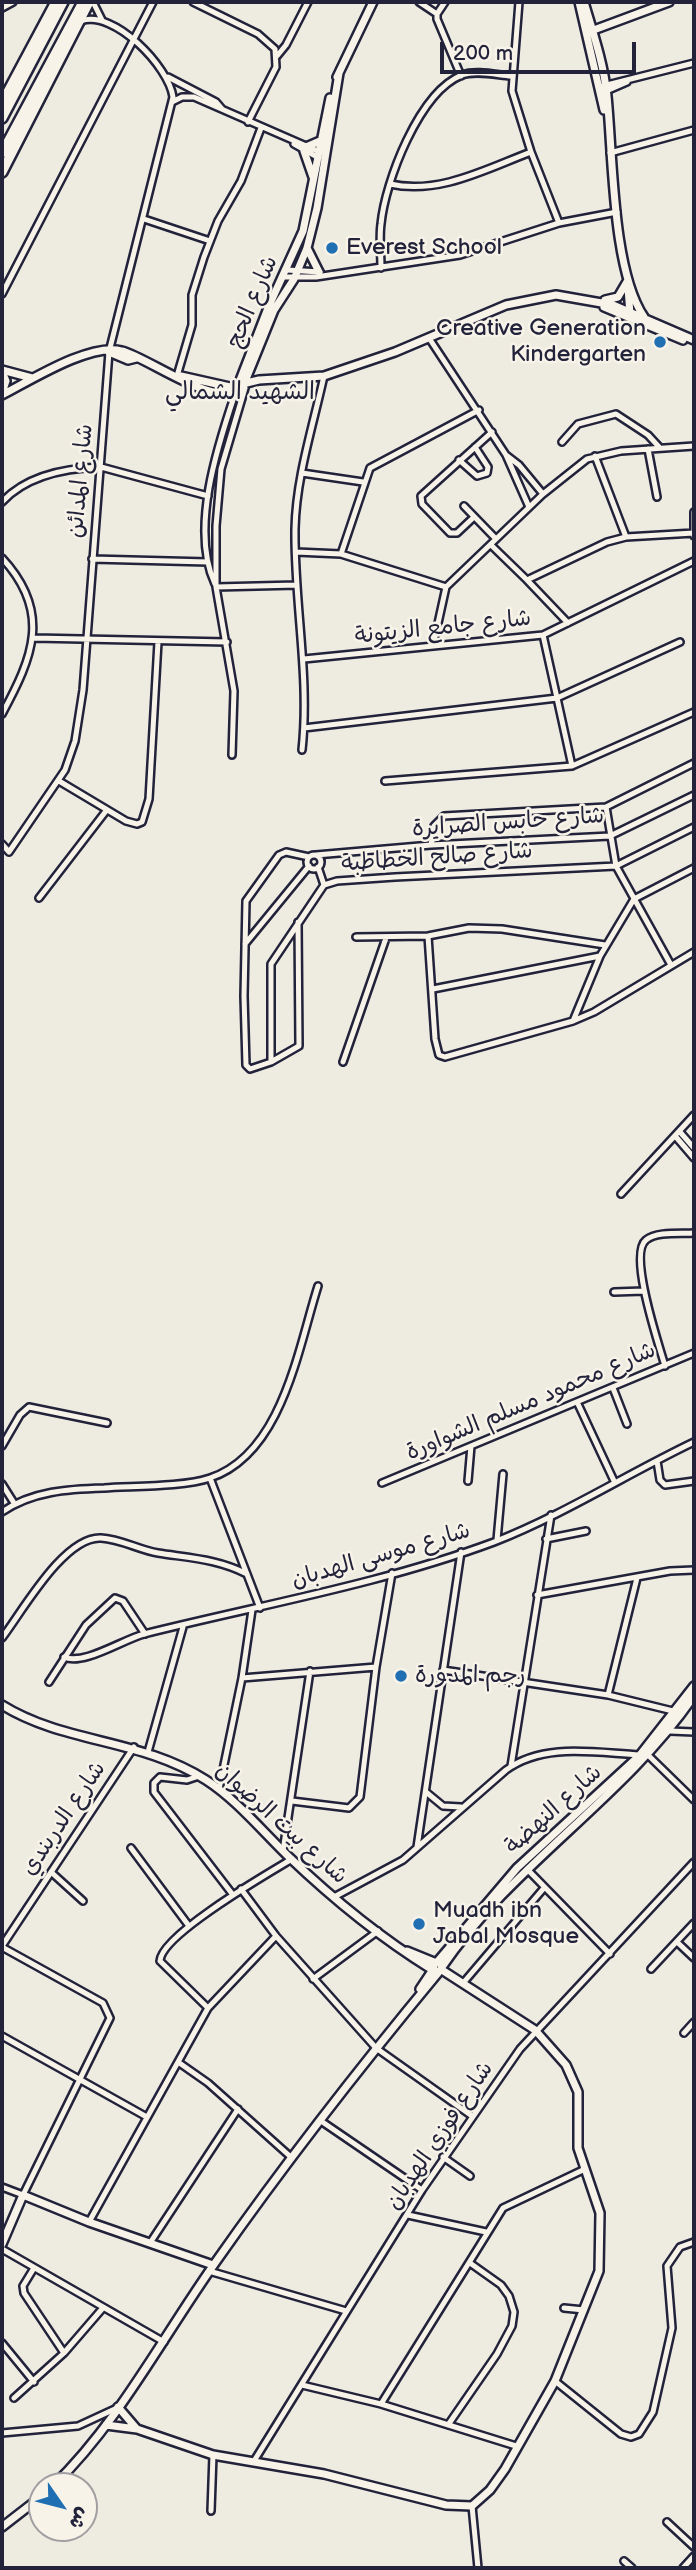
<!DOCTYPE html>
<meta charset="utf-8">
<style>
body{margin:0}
#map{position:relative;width:696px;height:2570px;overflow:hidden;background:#eeebe1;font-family:"Balsamiq Sans","Playpen Sans Arabic",sans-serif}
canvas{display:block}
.frame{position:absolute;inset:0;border:4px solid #22223b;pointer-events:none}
.north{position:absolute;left:28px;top:2472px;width:70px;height:70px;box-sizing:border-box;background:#f7f3e8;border:2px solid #a29fa3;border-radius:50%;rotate:125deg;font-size:19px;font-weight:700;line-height:28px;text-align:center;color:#22223b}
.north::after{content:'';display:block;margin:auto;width:24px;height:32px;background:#1f6fb2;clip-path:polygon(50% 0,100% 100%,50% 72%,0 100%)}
.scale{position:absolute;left:440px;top:42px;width:196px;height:32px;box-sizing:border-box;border:4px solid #22223b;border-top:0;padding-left:9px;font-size:21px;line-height:24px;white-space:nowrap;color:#22223b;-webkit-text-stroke:5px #f7f3e8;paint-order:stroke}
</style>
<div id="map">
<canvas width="696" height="2570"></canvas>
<div class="frame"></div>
<div class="north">ش</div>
<div class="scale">200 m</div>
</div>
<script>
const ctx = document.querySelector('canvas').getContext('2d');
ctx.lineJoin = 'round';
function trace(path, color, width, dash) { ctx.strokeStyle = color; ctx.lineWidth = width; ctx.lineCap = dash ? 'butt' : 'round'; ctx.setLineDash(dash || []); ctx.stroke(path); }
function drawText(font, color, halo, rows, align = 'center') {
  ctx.font = font + ' "Balsamiq Sans","Playpen Sans Arabic",sans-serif'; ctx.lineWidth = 5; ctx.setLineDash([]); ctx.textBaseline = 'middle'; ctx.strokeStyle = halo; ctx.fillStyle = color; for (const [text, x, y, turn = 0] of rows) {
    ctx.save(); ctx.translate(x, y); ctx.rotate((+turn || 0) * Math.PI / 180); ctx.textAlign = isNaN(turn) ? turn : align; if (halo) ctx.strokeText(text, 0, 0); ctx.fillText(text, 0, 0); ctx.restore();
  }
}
const minor = new Path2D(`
 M93 2 102 20
 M193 2 258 34 275 49 276 67 248 122
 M419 2 437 14
 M445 2 437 14V19L461 76
 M519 2 512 91 531 152 559 223
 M2 8 13 2
 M277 56 286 45 308 2
 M168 77 216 102 222 109
 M603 86 694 63
 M604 92 627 82
 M172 102 182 97H194L320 152
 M294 144 319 158
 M610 153 694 130
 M390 184C439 195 486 169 531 152
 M144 219 210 241
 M381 268C381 253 379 238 381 224 385 182 419 92 462 75 476 70 497 75 511 76
 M287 270 320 272
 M283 277H316L460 255 559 223 617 212
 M2 294 153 2
 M429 338 506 455 529 507
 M177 376 192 325V295L204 257 218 221 241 181 261 128
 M562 442 578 424 616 414 648 435 660 448
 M648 449 657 497
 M506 455 519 465 543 494
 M459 460 477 476 487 473 488 467 475 447
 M302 473 363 482
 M2 502C27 475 65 468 101 467L208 496
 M464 506 496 539
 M694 512V536
 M474 517 457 533H450L422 504 421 496 492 432
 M626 537 694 533
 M491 545 527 580 607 542 626 537 595 456
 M296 552 341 554 446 587
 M341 554 370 468 479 410
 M2 558C52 612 33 657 2 714
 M92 559 208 562
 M527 580 568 623
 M215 584C190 530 217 447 235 394
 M216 587 297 585
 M34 638 227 642
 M433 646 446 587 543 494 587 459 621 451 694 446
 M304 659 543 635 694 561
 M304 728 557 698 543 635
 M302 750C310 676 294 603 295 529 296 478 313 426 324 376
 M232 755 234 691 216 587V526L221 469 245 388
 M572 766 557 698 680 642
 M59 781 126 821 137 824 142 822 149 799 158 642
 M385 781 572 766 694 712
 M606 807 616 866 671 965
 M2 844 9 852 65 770 75 741 83 690 109 352 173 97C169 67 114 9 81 21
 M431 845 434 826 444 816 606 807 694 763
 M316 855 431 845 610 836 694 795
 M307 862a7 7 0 1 1 14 0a7 7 0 1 1-14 0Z
 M318 867 324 885
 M39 898 106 811
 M298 922 299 1046 271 1062 250 1069 246 1065 244 996 246 901 279 855 286 852 309 857
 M428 936 435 1039 439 1055 445 1057 573 1021 600 956 634 899 694 868
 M356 937 428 936 469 928 502 929 605 945
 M245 944 309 866
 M433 989 600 956
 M573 1021 594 1012 694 952
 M271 1062V964L324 885 337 881 395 877 616 866 694 827
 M343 1062 386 938
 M680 1132 694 1148
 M676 1137 694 1158
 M621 1194 694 1115
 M614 1292 644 1291
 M665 1366C659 1345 628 1254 646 1240 657 1231 681 1234 694 1233
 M613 1388 627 1424
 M578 1404 615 1483
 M2 1446 20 1415 29 1407 107 1423
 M657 1461 660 1480 665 1485 694 1481
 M210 1478 260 1608
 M468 1481 471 1446
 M382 1483 694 1353
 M2 1484 14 1503
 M2 1512C32 1491 69 1489 104 1488 133 1486 184 1487 210 1478 282 1454 298 1349 318 1286
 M546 1539 586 1531
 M497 1540 503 1474
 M537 1595 670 1571 694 1570
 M2 1638C22 1612 64 1536 101 1538 121 1539 139 1550 158 1553 190 1558 218 1559 247 1574
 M64 1657C83 1666 122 1640 144 1634 260 1605 381 1584 494 1542 563 1515 627 1474 694 1442
 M443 1670 608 1695 677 1712
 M242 1678 376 1667
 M49 1682 86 1625 115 1598 123 1601 145 1634
 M608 1695 637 1578
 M670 1731 694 1732
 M148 1752 183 1627
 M649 1756 694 1800
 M511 1766 551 1515
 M199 1776 187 1780 160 1777 154 1783V1792L233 1895
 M219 1789 242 1678 252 1610
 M426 1792 443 1806 461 1807
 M292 1801 349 1808 360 1797 376 1667 392 1573
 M417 1847 461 1552
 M131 1848 189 1926
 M283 1851 310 1671
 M527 1869 610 1954
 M51 1872 83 1901
 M241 1889 276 1936 376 2048 472 2116
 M334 1897 403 1860 506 1770C544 1742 596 1753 640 1755
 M677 1942 694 1958
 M2 1946 134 1747
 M2 1947 103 2003 110 2018 23 2195 2 2187
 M651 1969 694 1923
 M313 1979 378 1931
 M464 1982 544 1888
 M208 2008 160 1961C161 1935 267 1874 292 1859
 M684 2033 694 2022
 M2 2036 145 2116
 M178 2062 208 2083 292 2158
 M321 2121 422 2190
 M443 2157 470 2176
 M408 2215 486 2232
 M89 2222 208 2008 276 1936
 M150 2243 238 2109
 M2 2249 164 2342
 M34 2268 23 2286 24 2293 64 2353
 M209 2271 346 2311
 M564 2308 584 2310
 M2 2343 34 2382
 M555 2381 621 2434 631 2437 639 2434 653 2412 672 2328 667 2266 680 2247 694 2242
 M302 2385 381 2404 516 2446
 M14 2398 64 2353 102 2309
 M381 2404 503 2208 585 2169
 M448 2425 497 2354 512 2326 514 2312 509 2296 501 2285 470 2263
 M2 2433 78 2426 117 2408
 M254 2461 422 2190 520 2049 694 1862
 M472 2506 478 2568
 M211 2511 213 2455
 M667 2522 694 2547
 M624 2561 632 2568
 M683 2568 694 2556`);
const tertiary = new Path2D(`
 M579 2 604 110
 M584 2C593 32 604 65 607 96 613 154 612 270 644 317
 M591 31 669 2
 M337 77 373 2
 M306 147 320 141
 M304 151 313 177
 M307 248 319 272
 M628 288 630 314
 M605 300 618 297 628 280
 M604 307 683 340
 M109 352 128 360 136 358
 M2 370 32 378
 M181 376 230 387 259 380 324 376 395 352 506 305 556 295 613 305 694 340
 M237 388 268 308 303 231 330 98
 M2 393 6 381 2 372
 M2 395C31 380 91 342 122 351 149 358 217 410 242 389L274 310 294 279 307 248 317 208 339 73
 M2 1705C65 1744 140 1738 206 1780 237 1800 262 1831 289 1857 332 1898 381 1938 431 1969
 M407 1951 434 1962
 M438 1961 517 1868 640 1755 694 1686
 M442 1967C513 1864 623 1799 694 1696
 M420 1989 432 1971
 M2 2244 23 2195 89 2222 213 2265
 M118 2407 136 2428
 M106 2425 137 2429 213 2455 324 2474 446 2505 472 2506 490 2490 505 2469 555 2381 599 2271 600 2213 578 2148V2092L566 2065 535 2030 442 1970 434 1972 433 1963H441L442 1970
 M53 2486C119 2422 162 2338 215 2263 285 2163 360 2067 438 1973
 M2 2527 42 2496`);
const trunk = new Path2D(`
 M2 103 56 2
 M2 118 63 2
 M2 153 81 6
 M2 172 89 2`);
const markers = [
 [332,248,7,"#1f6fb2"],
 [660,342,7,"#1f6fb2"],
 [401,1676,7,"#1f6fb2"],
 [419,1924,7,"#1f6fb2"]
];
const poiNames = [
 ["Everest School",346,248],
 ["Creative Generation",646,329,"right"],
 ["Kindergarten",646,355,"right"],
 ["رجم المدورة",415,1676],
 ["Muadh ibn",433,1911],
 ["Jabal Mosque",433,1937]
];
const streetNames = [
 ["شارع الحج",253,302,-67],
 ["شارع المدائن",81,481,-85],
 ["شارع جامع الزيتونة",443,628,-6],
 ["شارع حابس الصرايرة",508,823,-4],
 ["شارع صالح الخطاطبة",437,858,-4],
 ["شارع محمود مسلم الشواورة",531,1402,-23],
 ["شارع موسى الهدبان",381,1556,-16],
 ["شارع النهضة",554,1810,-42],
 ["شارع الدربندي",64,1819,-56],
 ["شارع بيت الرضوان",281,1824,42],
 ["شارع فوزي الهدبان",440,2136,-56]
];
const neighbourhoodNames = [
 ["الشهيد الشمالي",240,393]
];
trace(minor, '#22223b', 10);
trace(tertiary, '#22223b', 12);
trace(trunk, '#22223b', 14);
trace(minor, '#f7f3e8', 5);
trace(tertiary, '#f7f3e8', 7);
trace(trunk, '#f7f3e8', 9);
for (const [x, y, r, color] of markers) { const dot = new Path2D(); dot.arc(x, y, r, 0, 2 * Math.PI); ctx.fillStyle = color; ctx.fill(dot); trace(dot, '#f7f3e8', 2.5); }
drawText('23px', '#22223b', '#f7f3e8', poiNames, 'left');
drawText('23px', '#22223b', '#f7f3e8', streetNames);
drawText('24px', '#22223b', '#f7f3e8', neighbourhoodNames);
</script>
